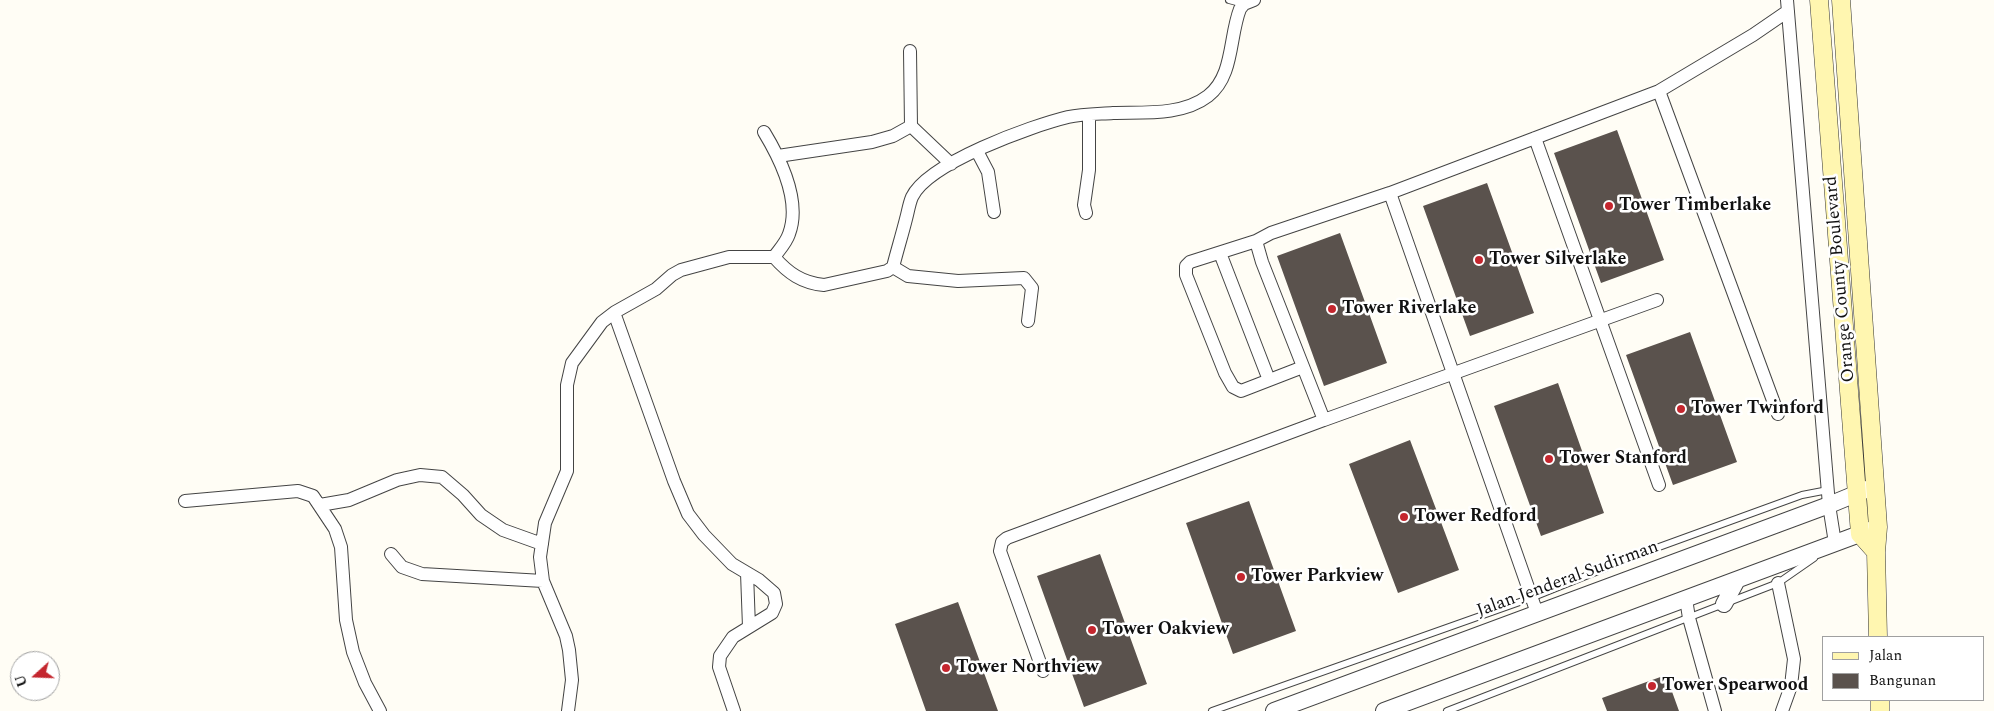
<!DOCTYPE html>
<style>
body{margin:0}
#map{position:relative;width:1994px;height:711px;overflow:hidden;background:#fffdf5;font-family:Spectral,serif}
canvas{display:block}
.legend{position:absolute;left:1822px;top:636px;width:162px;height:65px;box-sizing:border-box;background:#fff;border:1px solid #a0a0a0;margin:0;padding:6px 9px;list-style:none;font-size:15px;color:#111}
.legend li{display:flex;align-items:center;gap:10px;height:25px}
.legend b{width:25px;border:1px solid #a0a0a0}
.north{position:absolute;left:10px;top:651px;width:50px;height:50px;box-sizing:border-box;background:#fff;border:1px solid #a0a0a0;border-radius:50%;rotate:250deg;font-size:14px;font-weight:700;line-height:20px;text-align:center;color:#111}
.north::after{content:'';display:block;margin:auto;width:18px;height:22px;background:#c4262e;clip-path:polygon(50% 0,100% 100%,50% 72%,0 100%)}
</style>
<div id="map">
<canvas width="1994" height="711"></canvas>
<ul class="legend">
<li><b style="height:6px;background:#fff6b0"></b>Jalan</li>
<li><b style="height:14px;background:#5a524d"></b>Bangunan</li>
</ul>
<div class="north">U</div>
</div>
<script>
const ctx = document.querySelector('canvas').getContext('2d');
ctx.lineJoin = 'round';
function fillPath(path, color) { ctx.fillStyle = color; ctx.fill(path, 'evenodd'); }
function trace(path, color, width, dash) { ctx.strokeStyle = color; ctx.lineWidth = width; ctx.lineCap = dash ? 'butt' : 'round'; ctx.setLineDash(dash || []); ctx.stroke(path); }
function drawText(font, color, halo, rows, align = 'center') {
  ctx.font = font + ' Spectral,serif'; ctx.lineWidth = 5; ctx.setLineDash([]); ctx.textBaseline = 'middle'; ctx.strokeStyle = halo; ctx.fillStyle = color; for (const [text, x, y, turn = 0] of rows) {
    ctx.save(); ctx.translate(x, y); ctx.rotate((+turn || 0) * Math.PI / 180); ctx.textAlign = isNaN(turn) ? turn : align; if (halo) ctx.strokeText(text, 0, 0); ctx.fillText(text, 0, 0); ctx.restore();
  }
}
const building = new Path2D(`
 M1617 130 1664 260 1601 283 1554 153Z
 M1487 183 1534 313 1470 336 1423 206Z
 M1340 233 1387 363 1324 386 1277 256Z
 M1690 332 1737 462 1673 485 1626 355Z
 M1558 383 1604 513 1541 536 1494 406Z
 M1410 440 1459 570 1398 593 1349 464Z
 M1249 501 1296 631 1233 654 1186 523Z
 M1100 554 1147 684 1084 707 1037 576Z
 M958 602 998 711H926L895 624Z
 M1666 675 1679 711H1607L1602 698Z`);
const service = new Path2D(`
 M1229 0 1244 4
 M1212 711 1531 598 1648 551 1802 495 1828 490
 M1447 711 1778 583 1814 558`);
const minor = new Path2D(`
 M1787 0 1829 505 1835 543
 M910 51 911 126 951 164
 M1659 91 1778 414
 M764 132C781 160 801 202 789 234 786 243 779 250 774 257
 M1535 138 1659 485
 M977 151 988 172 994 212
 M778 156 872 142 893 136 911 126
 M1390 193 1537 613
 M1086 213 1084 205 1089 170V115
 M1256 241 1190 262 1186 266V275L1225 373 1233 387 1241 391 1303 367
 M1220 253 1269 380
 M893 267 908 276 958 281 1024 278 1032 288 1028 321
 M616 318 674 481 688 514 704 535 732 564 759 580 774 593 776 604 772 613 733 637 720 656 719 667 734 711
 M1324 420 1657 300
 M185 501 298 491 313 496 335 529 341 547 346 620 353 652 365 683 380 711
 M320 505 349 500 397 480 420 475 442 477 463 495 481 515 503 530 542 544
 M391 554 402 567 422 574 543 581
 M747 573 749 627
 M1778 583 1794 659 1791 686 1782 711
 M1686 599 1689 618 1715 711
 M1043 671 1000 551 1002 542 1007 538 1324 420 1262 262 1256 241 1271 233 1390 193 1659 91 1753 35 1788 11
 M568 711 572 680 569 650 566 636 543 581 540 557 545 523 567 471V385L572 363 602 322 615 312 656 289 672 275 681 270 729 257H774C788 273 802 283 824 285L887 271 893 267C897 251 902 235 906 219 908 212 909 204 912 197 928 163 1031 126 1068 117 1082 114 1098 114 1113 113 1143 112 1182 116 1208 96 1234 76 1229 37 1240 9L1244 4 1254 0`);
const tertiary = new Path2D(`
 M1724 604 1737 580
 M1274 711 1829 505 1875 486
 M1384 711 1873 529`);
const secondary = new Path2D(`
 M1819 0 1860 534 1876 552
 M1841 0 1878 527 1876 552 1878 637
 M1880 700V711`);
const markers = [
 [1609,206,5,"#c4262e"],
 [1479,260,5,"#c4262e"],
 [1332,309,5,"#c4262e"],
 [1681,409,5,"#c4262e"],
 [1549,459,5,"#c4262e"],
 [1404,517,5,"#c4262e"],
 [1241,577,5,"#c4262e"],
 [1092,630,5,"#c4262e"],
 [946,668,5,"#c4262e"],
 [1652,686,5,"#c4262e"]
];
const poiNames = [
 ["Tower Timberlake",1619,206],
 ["Tower Silverlake",1489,260],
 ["Tower Riverlake",1342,309],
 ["Tower Twinford",1691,409],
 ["Tower Stanford",1559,459],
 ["Tower Redford",1414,517],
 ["Tower Parkview",1251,577],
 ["Tower Oakview",1102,630],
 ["Tower Northview",956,668],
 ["Tower Spearwood",1662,686]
];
const streetNames = [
 ["Orange County Boulevard",1841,279,-95],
 ["Jalan Jenderal Sudirman",1568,580,-20]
];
fillPath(building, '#5a524d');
trace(service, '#444', 8);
trace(minor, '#444', 14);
trace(tertiary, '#444', 18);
trace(secondary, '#333', 19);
trace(service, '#fff', 6);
trace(minor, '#fff', 12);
trace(tertiary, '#fff', 16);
trace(secondary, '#fff6b0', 18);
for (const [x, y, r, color] of markers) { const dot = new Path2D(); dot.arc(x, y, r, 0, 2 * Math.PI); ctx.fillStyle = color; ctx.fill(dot); trace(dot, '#fff', 2); }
drawText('bold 18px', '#111', '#fff', poiNames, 'left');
drawText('18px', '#111', '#fff', streetNames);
</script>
